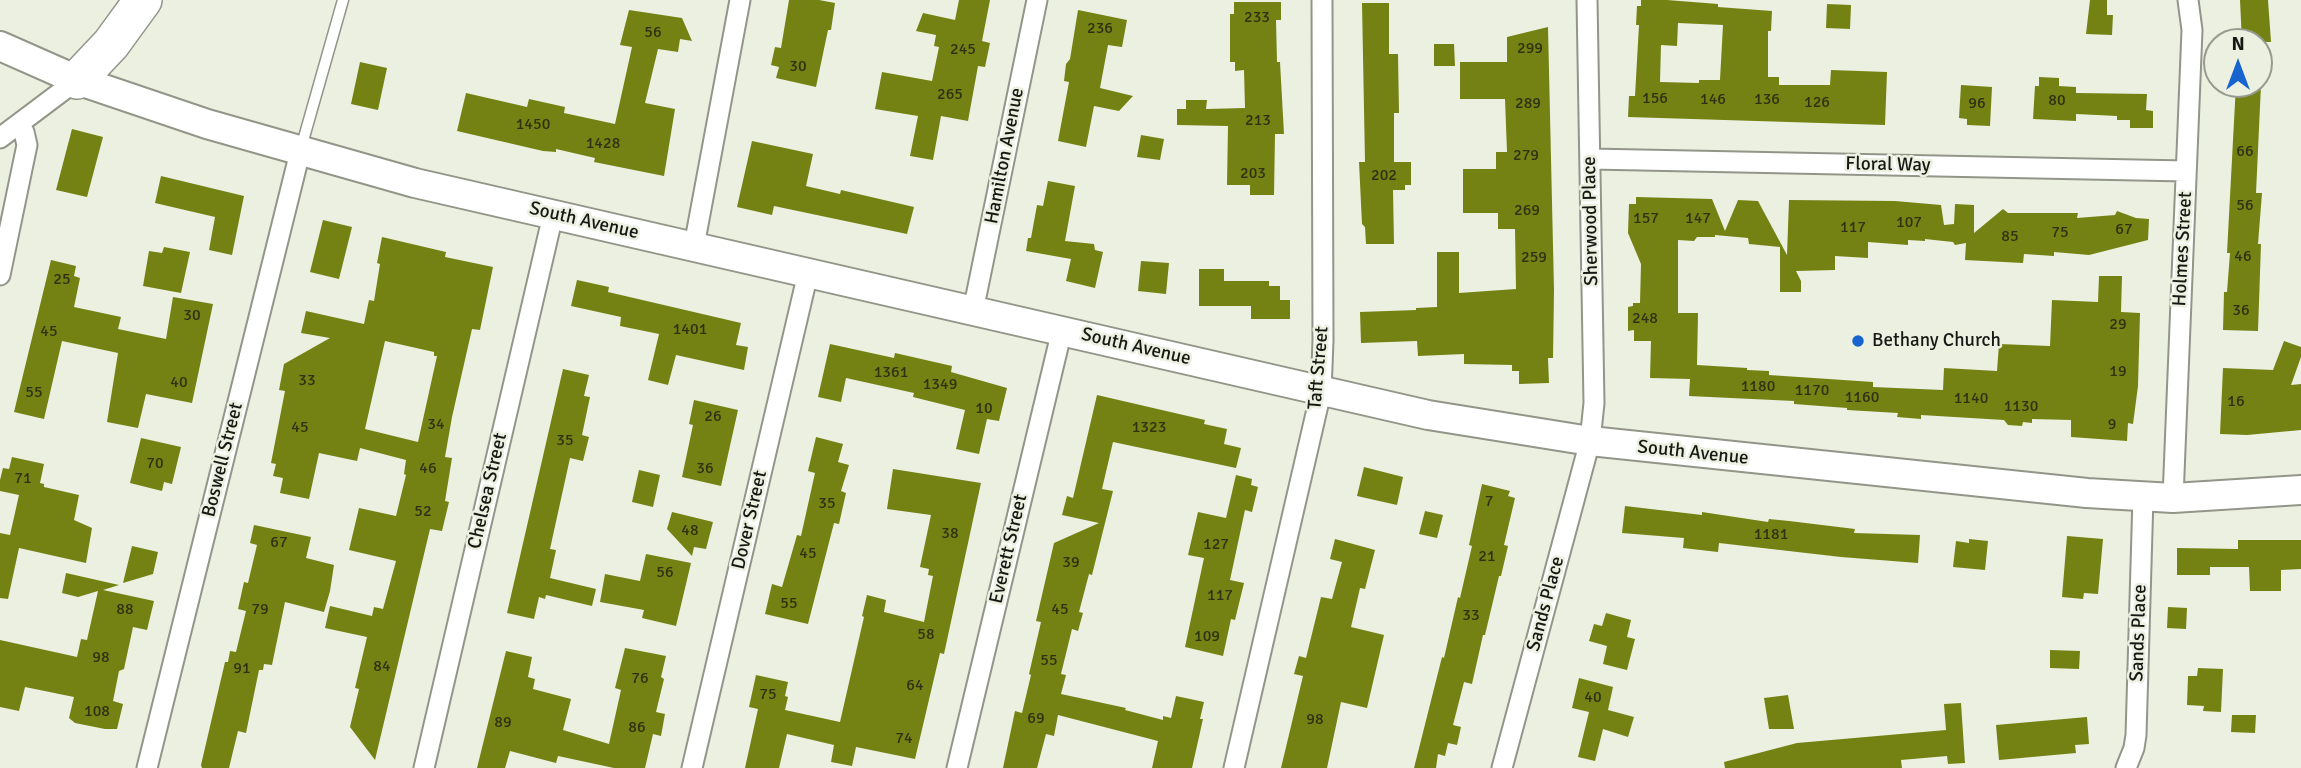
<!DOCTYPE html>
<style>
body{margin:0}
#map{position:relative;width:2301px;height:768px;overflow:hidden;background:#ecf0e1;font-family:Signika,sans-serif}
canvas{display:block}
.north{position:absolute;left:2203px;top:28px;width:70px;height:70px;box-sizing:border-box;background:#ecf0e1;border:2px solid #979a8f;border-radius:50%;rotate:0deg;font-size:19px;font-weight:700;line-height:28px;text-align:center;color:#171813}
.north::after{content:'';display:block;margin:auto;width:24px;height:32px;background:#1864cf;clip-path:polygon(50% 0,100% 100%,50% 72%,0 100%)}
</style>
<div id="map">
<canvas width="2301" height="768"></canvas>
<div class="north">N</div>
</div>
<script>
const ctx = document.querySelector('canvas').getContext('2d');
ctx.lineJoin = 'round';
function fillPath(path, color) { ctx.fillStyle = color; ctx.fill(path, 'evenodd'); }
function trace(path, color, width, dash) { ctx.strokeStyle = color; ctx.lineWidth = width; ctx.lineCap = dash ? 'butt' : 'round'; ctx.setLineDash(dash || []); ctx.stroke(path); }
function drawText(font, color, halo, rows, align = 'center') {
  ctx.font = font + ' Signika,sans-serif'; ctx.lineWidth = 5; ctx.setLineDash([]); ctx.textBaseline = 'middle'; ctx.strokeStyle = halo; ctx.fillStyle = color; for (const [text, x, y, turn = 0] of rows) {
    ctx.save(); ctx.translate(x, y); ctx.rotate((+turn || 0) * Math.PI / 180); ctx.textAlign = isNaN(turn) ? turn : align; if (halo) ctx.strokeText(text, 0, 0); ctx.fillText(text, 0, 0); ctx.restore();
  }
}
const building = new Path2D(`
 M789 0H819L835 3 831 30H828L816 87 776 78 779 67 771 65 775 47 781 48Z
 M959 0H990L982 41 990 43 985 67 978 66 968 121 941 116 933 160 910 156 918 116 875 109 882 72 932 81 939 47 934 46 936 35 916 31 923 13 955 20Z
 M1641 0H1667L1718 4V7L1772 11 1771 31H1768V77H1779V85H1830L1831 70 1887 72 1885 125 1628 117 1629 96H1635L1639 25H1636L1637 6H1641ZM1678 23 1723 25 1720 80H1699V83L1660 82 1661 45 1677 46Z
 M2090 0H2107V15H2113L2112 35 2086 34Z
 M2240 0H2268L2271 42H2242Z
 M1234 2H1281V20H1276L1277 62H1280L1284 134H1275L1274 195H1250V185H1227L1228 126 1177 125V109H1186V100H1207L1206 109 1245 108 1244 70 1235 71V62H1230V14H1234Z
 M1362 3H1389V54H1398L1399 113H1394V162H1411V185H1405V190H1393L1394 244H1366L1365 227 1362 224 1359 162H1365Z
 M1827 4 1851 5 1850 29 1826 28Z
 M629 10 682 18 692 41 680 39 678 52 658 49 645 103 675 109 664 176 594 162 595 158 556 149V152L543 151 457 131 466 93 527 107 529 99 565 107 564 113 615 124 632 47 620 45Z
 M1078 10 1127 20 1122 47 1108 45 1100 88 1133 96 1119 111 1094 106 1086 147 1058 141 1069 82 1064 81 1066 64 1070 59Z
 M1548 27 1554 290 1553 358H1548L1549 383 1519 384V371H1512V365L1464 364V354L1418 356 1417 341 1361 343 1360 312 1416 310V308L1437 307V252H1459V293L1516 289 1515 229H1498V213H1463V169H1496V152H1507L1505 99H1460V62H1507V37Z
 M1434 44H1454L1455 66H1434Z
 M360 62 387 68 378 110 351 104Z
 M2039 77 2059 78V86L2076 87V93L2147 94 2146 110 2153 111V128H2130V120H2117V116L2076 114V121L2033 119 2035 86H2039Z
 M2236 84 2261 85 2256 193H2262L2258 244H2261L2258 331 2223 330 2224 292H2227L2230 253H2227Z
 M1961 85 1992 87 1990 126 1967 125V119L1959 118Z
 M72 129 103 137 87 197 56 190Z
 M1141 135 1164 139 1160 160 1137 157Z
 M752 141 813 154 806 186 840 194 841 190 914 207 907 234 774 206 772 215 737 207Z
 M161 176 244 196 232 255 209 250 215 217 155 203Z
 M1048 181 1075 186 1065 241 1094 244 1095 250 1103 252 1095 288 1066 281 1071 259 1026 251 1028 238H1031L1037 205 1043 206Z
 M1636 197 1712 199 1725 231 1738 200 1758 201 1787 255 1789 200 1895 201 1941 205 1944 225 1954 224 1955 204 1974 205V233L2003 209 2008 213H2078L2077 218 2115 215 2117 211 2136 218 2149 219 2148 240 2089 255 2054 252V256L2024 254 2023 263 1965 260 1966 243 1955 245 1953 242 1925 239V241L1908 240V245L1868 242V258L1835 256V270L1796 271 1801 281V292H1780V247L1749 244 1748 238 1715 235V237H1697L1694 241 1678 240V313H1698L1697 365 1747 368V370L1769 371V375L1873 382V387L1943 390 1944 368 1997 371 1999 344 2050 346 2052 300 2098 302 2099 276H2122L2121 312 2140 313 2138 386 2133 424 2128 423 2127 441 2071 437V420L2032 419V423L2023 422 2022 426 2008 425 2004 420 1921 415V419L1897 417 1898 413 1847 410V408L1794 404V401L1689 396 1690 379 1650 378 1651 341H1634V330L1628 331V307L1633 306V303H1640L1641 264 1628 233 1629 204H1636Z
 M323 220 352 227 339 279 310 272Z
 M382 237 446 252 445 257 493 267 480 330 472 329 452 417 445 457 452 458 445 501 449 502 442 531 430 529 375 760 350 727 359 689 355 688 367 637 325 628 330 606 372 616 374 607 383 609 396 561 349 550 359 508 396 516 406 475 404 474 406 460 360 448 357 461 319 453 309 499 280 493 283 478 273 476 276 464 271 463 285 391 279 390 284 364 330 338 301 333 306 311 364 324 369 300 374 301 380 264 377 263ZM385 341 434 352V356H437L418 442 365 429Z
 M164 247 190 252 181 293 143 286 149 251 162 253Z
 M51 260 76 266 74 276 80 278 74 307 121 317 118 329 166 339 173 297 213 304 192 403 146 394 138 428 107 422 118 353 62 341 44 419 14 412Z
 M1141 261 1169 263 1166 294 1138 291Z
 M1199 269H1224V281H1269V286H1280V300H1290V319H1251V306H1199Z
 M577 280 609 287 608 292 741 323 736 345 748 347 744 370 676 355 668 385 648 380 659 334 620 326 621 317 571 306Z
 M2284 341 2301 347V357L2291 385 2301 384V430L2247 435 2220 434 2223 368 2273 370Z
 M830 344 894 358 895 353 952 366 951 372 1007 388 999 421 987 419 979 454 956 449 965 410 913 397 914 393 846 378 841 402 818 397Z
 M563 369 589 375 584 396 590 397 582 435 589 437 583 461 570 458 550 549 556 550 550 578 596 589 592 606 546 595 545 599 539 597 534 619 507 613Z
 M1097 395 1205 420 1204 424 1227 429 1224 444 1241 448 1236 468 1113 442 1102 489 1113 491 1092 575 1089 574 1079 612 1083 613 1078 631 1072 629 1061 674 1066 675 1061 694 1126 708 1125 710 1163 720V716L1171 718 1176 696 1204 702 1200 719H1203L1192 768H1152L1158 741 1058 715 1054 736 1046 734 1037 768H1003L1015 711 1022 713 1031 675 1029 674 1041 622 1036 621 1054 543 1099 523 1062 515 1067 496 1073 498Z
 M694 400 738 410 721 486 682 477 693 425 689 424Z
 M816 437 843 444 838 462 849 465 841 491 846 493 839 524 834 523 808 624 765 614 772 584 782 587 797 535 801 536 815 473 808 471Z
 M141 438 181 447 172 484 164 482 162 491 130 483Z
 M12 457 44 464 40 483 44 484V487L79 495 74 520 92 528 86 563 19 548 8 599 0 598V533L10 535 19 495 0 491V480L3 468 9 469Z
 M1364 467 1403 477 1397 505 1357 496Z
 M893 469 981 483 944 654 940 653 915 759 856 747 852 766 831 762 834 745 787 734 779 768H745L758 709 749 707 756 675 788 682 785 696 788 697 785 710 840 722 864 617 862 616 867 595 886 600 884 612 924 622 933 576 928 575 929 569 920 567 931 515 887 509Z
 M639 470 660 475 653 507 632 502Z
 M1236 475 1252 479 1251 485 1258 487 1252 512 1245 510 1230 580 1244 583 1235 620 1231 619 1223 656 1185 647 1204 558 1188 555 1198 512 1226 518Z
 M1482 484 1510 491 1508 496 1515 498 1504 545 1508 546 1501 576H1499L1485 635H1483L1472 684 1464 682 1453 725 1461 727 1457 745 1448 743 1445 756 1438 754 1436 768H1414L1442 657 1444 658 1458 597 1460 598 1472 546 1469 545Z
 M1625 506 1702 515V512L1768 522 1769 519 1789 521 1855 529 1854 533 1920 535 1918 563 1841 557 1719 543 1718 552 1683 548 1684 538 1622 533Z
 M1425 511 1443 515 1437 538 1419 534Z
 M672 512 713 522 706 549 694 547 692 556 667 529Z
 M254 525 311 537 306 558 334 565 330 591 324 612 285 602 272 665 264 664 263 670H259L246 733 238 731 229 768H202L201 765 225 662H228L230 651 236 652 246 611 238 609 244 582 248 583 257 545 250 543Z
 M2067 536 2103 539 2098 594 2084 593 2083 599 2062 597Z
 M1335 539 1375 550 1365 589 1360 588 1351 627 1384 635 1367 708 1341 702 1327 768H1281L1303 676 1294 674 1299 656 1306 658 1321 597 1332 599 1342 562 1330 559Z
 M1969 539 1988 541 1985 570 1953 567 1956 541 1969 543Z
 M2238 540H2301V569L2281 570V591H2250L2249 567H2210V575H2177V548L2238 549Z
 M132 546 158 552 153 574 123 583Z
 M646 554 691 563 676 626 642 618 644 610 600 602 605 574 640 581Z
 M66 573 119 585 103 590 154 601 147 630 133 627 124 669 119 671 113 701 123 704 117 729H105L75 723 69 718 74 697 25 687 19 711 0 707V640L77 657 81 639 87 640 98 591 78 597 62 593Z
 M2168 607 2187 608 2186 629 2167 628Z
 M1606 613 1631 620 1627 637 1635 639 1627 670 1603 664 1607 646 1589 641 1594 624 1602 626Z
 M625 648 666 656 661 677 664 679 656 712 665 714 661 736 653 734 645 768H614L558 756 556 763 510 751 505 768H477L506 651 532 657 528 677 535 679 533 689 571 699 563 730 609 744 621 690 615 688Z
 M2050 650 2080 651 2079 669 2050 668Z
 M2198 668 2223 669 2221 712 2203 711 2204 706 2187 705 2188 676H2197Z
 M1579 678 1613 687 1608 710 1634 717 1628 737 1603 729 1595 761 1578 757 1589 712 1572 708Z
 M1788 695 1794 729H1769L1764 698Z
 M1961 703 1965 763 1948 764 1947 756 1901 760 1902 768H1725L1724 762 1797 743 1946 730 1944 704Z
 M2232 715H2256L2255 733 2231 732Z
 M2087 717 2089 744 2075 745 2076 753 1999 760 1996 725Z`);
const service = new Path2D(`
 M301 148 343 0`);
const minor = new Path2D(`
 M0 138 77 80
 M1591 159 2186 171
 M694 246 740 0
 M0 275 27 145 24 132 17 126
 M973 311 1037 0
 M2173 498 2192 30 2188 0
 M147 768 300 152
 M424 768 553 215
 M692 768 808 273
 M957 768 1062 330
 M1234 768 1321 392 1323 341 1322 0
 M1502 768 1590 441 1594 403 1587 0
 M2126 768 2134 748 2136 735 2143 497`);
const secondary = new Path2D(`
 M0 46 77 80 207 124 415 183 1428 415 1590 441 2087 493 2173 498 2301 490`);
const motorway = new Path2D(`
 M77 80 111 44 143 0`);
const markers = [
 [1858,341,7,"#1864cf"]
];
const numberNames = [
 ["233",1257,18],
 ["236",1100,29],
 ["56",653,33],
 ["299",1530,49],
 ["245",963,50],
 ["30",798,67],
 ["265",950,95],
 ["156",1655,99],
 ["146",1713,100],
 ["136",1767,100],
 ["80",2057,101],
 ["126",1817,103],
 ["289",1528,104],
 ["96",1977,104],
 ["213",1258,121],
 ["1450",533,125],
 ["1428",603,144],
 ["66",2245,152],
 ["279",1526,156],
 ["203",1253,174],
 ["202",1384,176],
 ["56",2245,206],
 ["269",1527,211],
 ["157",1646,219],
 ["147",1698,219],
 ["107",1909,223],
 ["117",1853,228],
 ["67",2124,230],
 ["75",2060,233],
 ["85",2010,237],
 ["46",2243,257],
 ["259",1534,258],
 ["25",62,280],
 ["36",2241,311],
 ["30",192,316],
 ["248",1645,319],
 ["29",2118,325],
 ["1401",690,330],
 ["45",49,332],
 ["19",2118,372],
 ["1361",891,373],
 ["33",307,381],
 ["40",179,383],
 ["1349",940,385],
 ["1180",1758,387],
 ["1170",1812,391],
 ["55",34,393],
 ["1160",1862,398],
 ["1140",1971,399],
 ["16",2236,402],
 ["1130",2021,407],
 ["10",984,409],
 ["26",713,417],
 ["34",436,425],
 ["9",2112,425],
 ["45",300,428],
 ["1323",1149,428],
 ["35",565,441],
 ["70",155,464],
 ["46",428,469],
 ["36",705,469],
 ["71",23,479],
 ["7",1489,502],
 ["35",827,504],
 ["52",423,512],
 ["48",690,531],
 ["38",950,534],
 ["1181",1771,535],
 ["67",279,543],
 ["127",1216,545],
 ["45",808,554],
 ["21",1487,557],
 ["39",1071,563],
 ["56",665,573],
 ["117",1220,596],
 ["55",789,604],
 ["88",125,610],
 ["79",260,610],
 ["45",1060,610],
 ["33",1471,616],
 ["58",926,635],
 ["109",1207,637],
 ["98",101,658],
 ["55",1049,661],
 ["84",382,667],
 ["91",242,669],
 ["76",640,679],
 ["64",915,686],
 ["75",768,695],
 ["40",1593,698],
 ["108",97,712],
 ["69",1036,719],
 ["98",1315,720],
 ["89",503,723],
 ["86",637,728],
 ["74",904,739]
];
const streetNames = [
 ["Hamilton Avenue",1005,156,-79],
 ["Floral Way",1888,165,1],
 ["South Avenue",584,221,13],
 ["Sherwood Place",1591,221,-91],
 ["Holmes Street",2183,249,-87],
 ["South Avenue",1136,347,13],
 ["Taft Street",1319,368,-85],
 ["South Avenue",1693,453,6],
 ["Boswell Street",223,460,-76],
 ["Chelsea Street",488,491,-77],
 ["Dover Street",750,520,-77],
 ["Everett Street",1009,549,-77],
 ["Sands Place",1546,604,-75],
 ["Sands Place",2139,633,-88]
];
const poiNames = [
 ["Bethany Church",1872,341]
];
fillPath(building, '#748213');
trace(service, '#929588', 13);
trace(minor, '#929588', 23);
trace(secondary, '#929588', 32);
trace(motorway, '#929588', 40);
trace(service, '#fff', 10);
trace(minor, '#fff', 19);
trace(secondary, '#fff', 28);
trace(motorway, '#fff', 37);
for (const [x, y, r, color] of markers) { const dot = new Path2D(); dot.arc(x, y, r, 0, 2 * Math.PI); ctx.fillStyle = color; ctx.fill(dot); trace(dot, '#ecf0e1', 2.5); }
drawText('16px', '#2e3213', null, numberNames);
drawText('19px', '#171813', '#ecf0e1', streetNames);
drawText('19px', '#171813', '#ecf0e1', poiNames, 'left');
</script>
